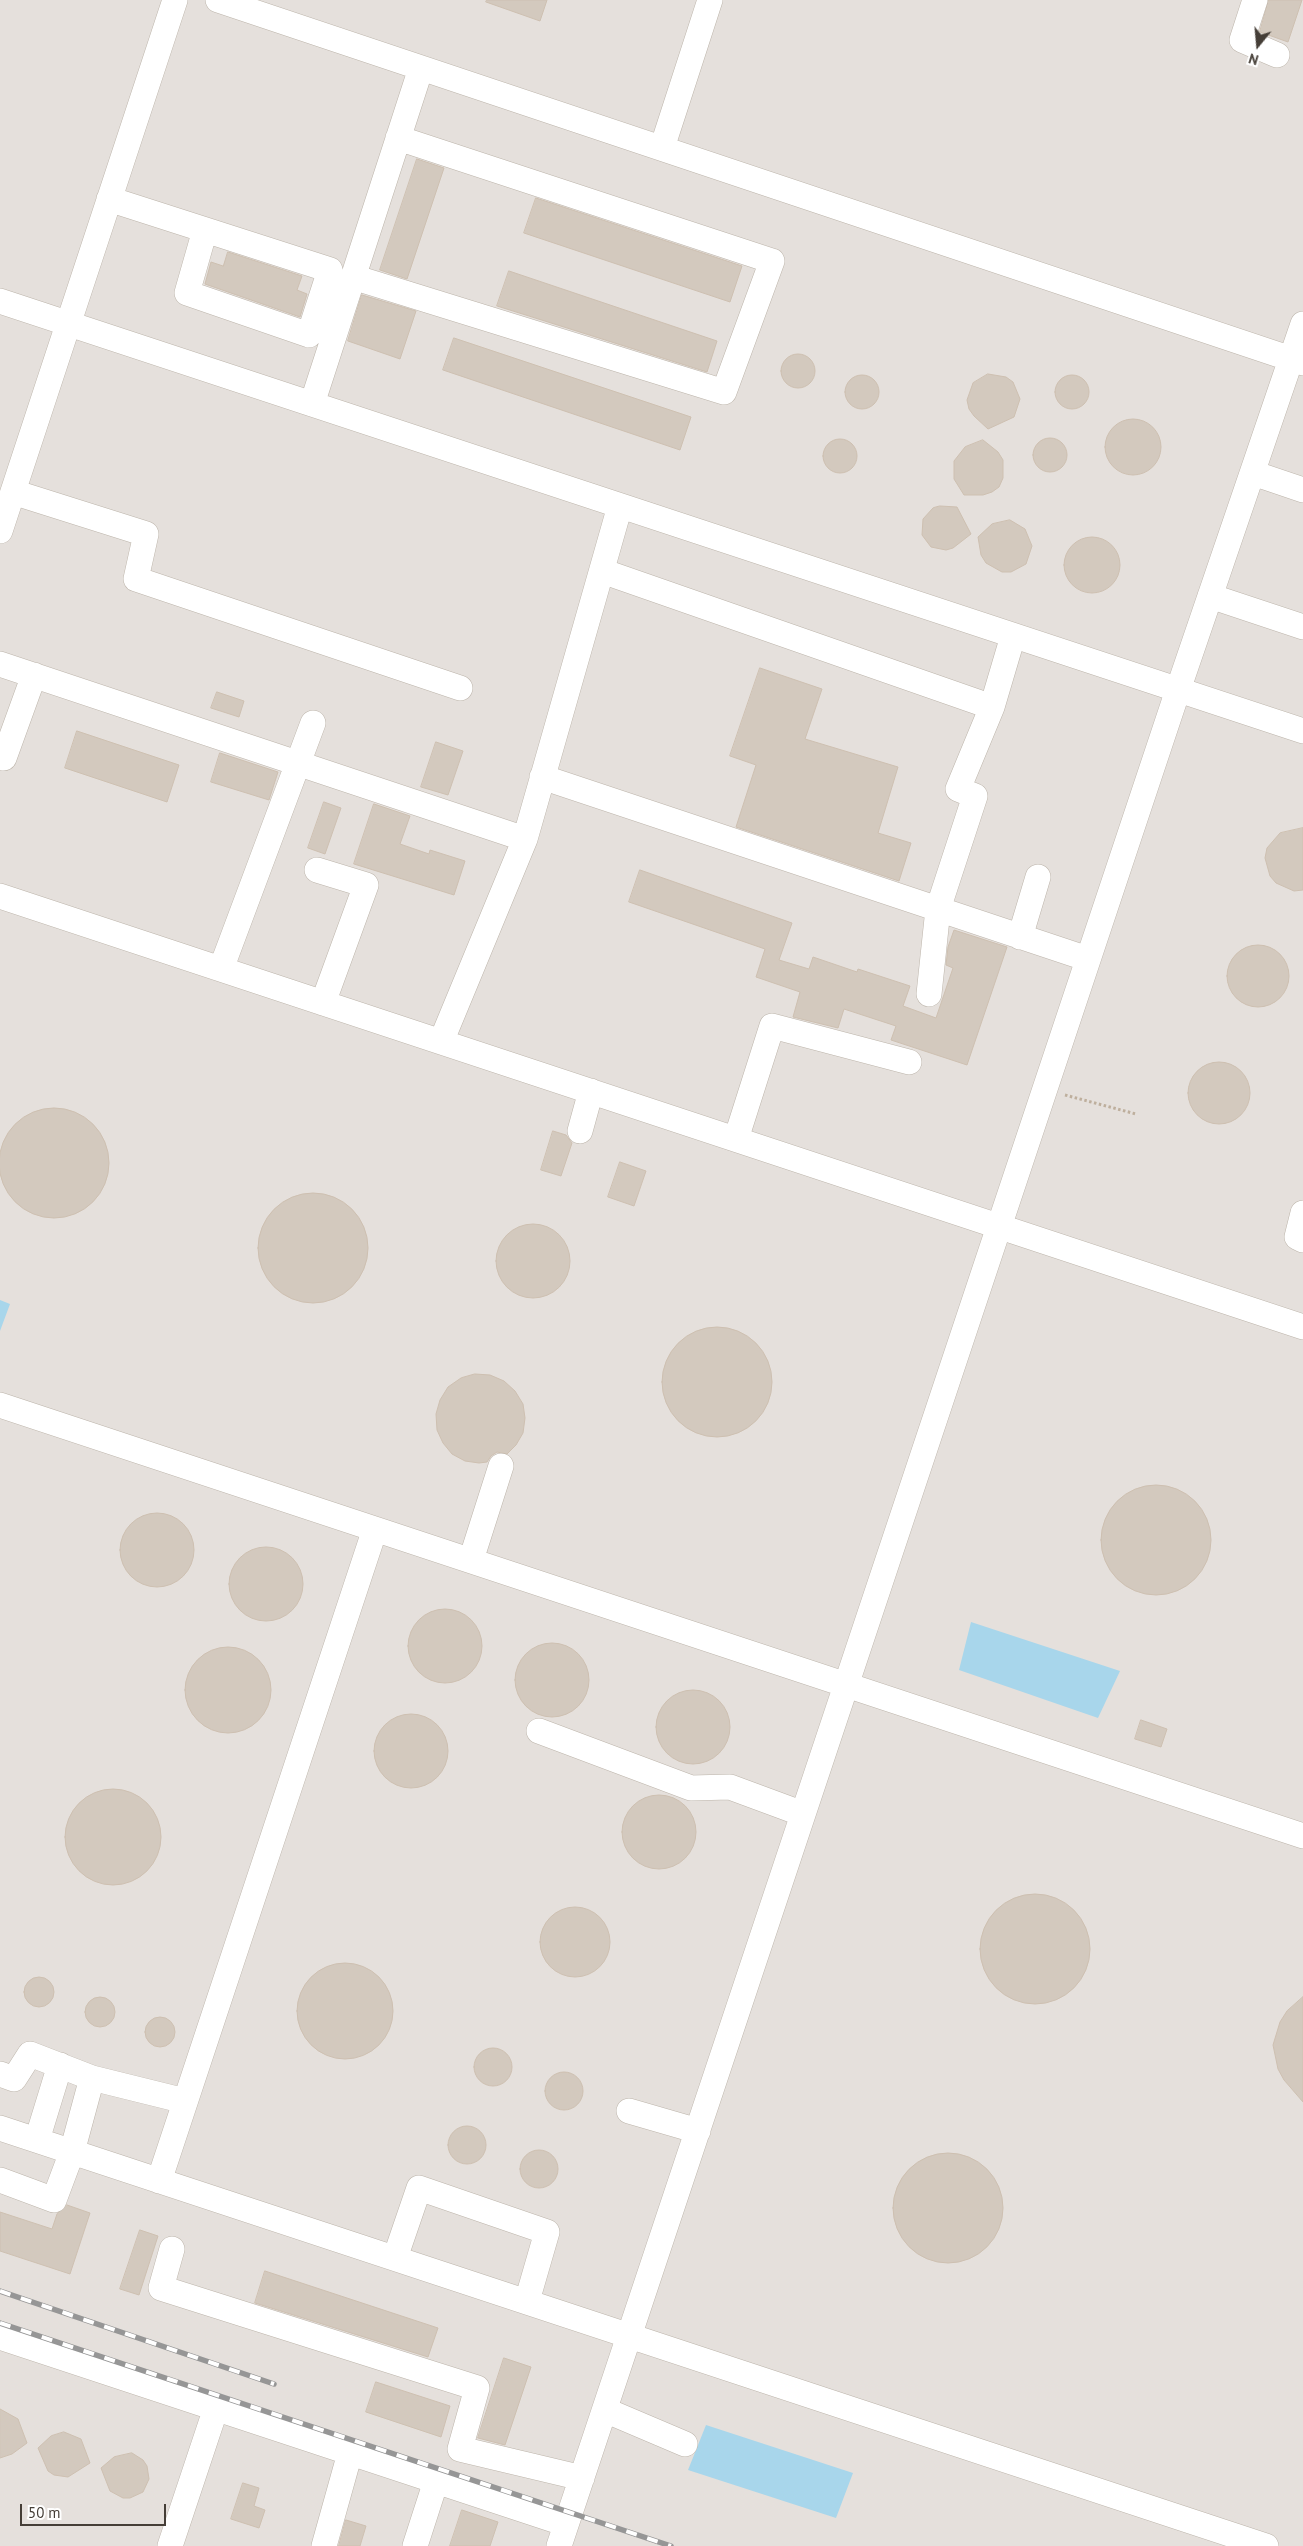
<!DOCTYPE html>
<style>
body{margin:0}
#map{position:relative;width:1303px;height:2546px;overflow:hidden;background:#f2eee7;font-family:"PT Sans",sans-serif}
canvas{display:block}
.north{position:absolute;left:1233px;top:20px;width:50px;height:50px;-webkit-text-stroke:4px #fff;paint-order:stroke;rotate:197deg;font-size:14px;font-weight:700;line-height:20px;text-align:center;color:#453e37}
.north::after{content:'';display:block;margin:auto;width:18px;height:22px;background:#453e37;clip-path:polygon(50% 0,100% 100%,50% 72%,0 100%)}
.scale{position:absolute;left:20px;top:2504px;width:146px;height:22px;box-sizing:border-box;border:2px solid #453e37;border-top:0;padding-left:6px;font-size:15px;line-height:18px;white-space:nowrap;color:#453e37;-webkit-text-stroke:4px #fff;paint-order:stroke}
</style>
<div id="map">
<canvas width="1303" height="2546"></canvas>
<div class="north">N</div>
<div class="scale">50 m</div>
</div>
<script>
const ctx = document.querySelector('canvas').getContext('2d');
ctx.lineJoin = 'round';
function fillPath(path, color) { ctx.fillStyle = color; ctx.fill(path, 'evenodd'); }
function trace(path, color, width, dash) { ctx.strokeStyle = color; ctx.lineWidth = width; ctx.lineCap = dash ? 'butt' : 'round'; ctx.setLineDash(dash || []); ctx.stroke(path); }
const industrial = new Path2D(`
 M0 0H1303V2546H0Z`);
const water = new Path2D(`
 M0 1300 10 1304 0 1331Z
 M971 1622 1120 1671 1098 1718 959 1670Z
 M706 2425 853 2473 836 2518 688 2470Z`);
const building = new Path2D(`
 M487 0H547L540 21 486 2Z
 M1269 0H1302L1288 42 1260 32Z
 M417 159 444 168 407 279 380 270Z
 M536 198 742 266 730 302 524 233Z
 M228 252 302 276 297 290 307 294 300 317 205 284 211 262 223 266Z
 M509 271 717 341 707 372 497 306Z
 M362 295 416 311 400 359 348 341Z
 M454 338 691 417 680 450 443 370Z
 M781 371a17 17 0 1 1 34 0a17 17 0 1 1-34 0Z
 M988 374 1006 377 1013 382 1020 399 1014 417 988 429 974 416 969 409 967 400 973 383Z
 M845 392a17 17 0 1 1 34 0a17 17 0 1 1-34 0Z
 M1055 392a17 17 0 1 1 34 0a17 17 0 1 1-34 0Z
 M1105 447a28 28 0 1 1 56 0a28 28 0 1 1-56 0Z
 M1033 455a17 17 0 1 1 34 0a17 17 0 1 1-34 0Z
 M823 456a17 17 0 1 1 34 0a17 17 0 1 1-34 0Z
 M983 440 998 452 1003 460V478L999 487 992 492 983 495H964L954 479V461L965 447Z
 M940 506 957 507 971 534 953 548 946 550 931 547 922 535 923 519 933 508Z
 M1010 520 1025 529 1032 546 1026 564 1011 572H1002L986 563 981 555 978 537 992 524Z
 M1064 565a28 28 0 1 1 56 0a28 28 0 1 1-56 0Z
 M760 668 822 689 805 739 898 767 878 833 911 843 899 881 736 827 756 765 730 756Z
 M217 692 244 701 239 717 211 708Z
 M77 731 179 765 167 802 65 768Z
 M436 742 463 751 448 795 421 787Z
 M220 753 278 772 269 800 211 782Z
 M324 802 341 808 325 854 308 848Z
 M374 804 410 816 400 844 429 854 430 850 465 861 454 895 354 864Z
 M1303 828V890L1294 891 1276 883 1270 876 1265 858 1267 848 1280 833Z
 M640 870 792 923 779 960 809 969 813 957 857 972 858 969 910 986 903 1006 936 1018 953 968 946 965 948 947 954 930 1007 947 967 1065 891 1040 896 1026 844 1009 838 1028 793 1017 800 992 756 977 765 949 629 902Z
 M1227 976a31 31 0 1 1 62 0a31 31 0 1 1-62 0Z
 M1188 1093a31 31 0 1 1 62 0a31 31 0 1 1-62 0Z
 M-1 1163a55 55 0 1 1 110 0a55 55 0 1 1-110 0Z
 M553 1131 566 1135 572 1143 561 1176 541 1170Z
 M620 1162 646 1171 634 1206 608 1197Z
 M258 1248a55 55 0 1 1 110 0a55 55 0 1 1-110 0Z
 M496 1261a37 37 0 1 1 74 0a37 37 0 1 1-74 0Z
 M662 1382a55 55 0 1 1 110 0a55 55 0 1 1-110 0Z
 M475 1374 490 1375 504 1381 515 1391 523 1404 525 1418 523 1433 516 1445 507 1454 497 1452 491 1456 487 1462 479 1463 465 1461 452 1454 443 1443 437 1430 436 1414 440 1400 448 1387 461 1378Z
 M1101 1540a55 55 0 1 1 110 0a55 55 0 1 1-110 0Z
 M120 1550a37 37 0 1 1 74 0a37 37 0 1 1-74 0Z
 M229 1584a37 37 0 1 1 74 0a37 37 0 1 1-74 0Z
 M408 1646a37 37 0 1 1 74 0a37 37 0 1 1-74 0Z
 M515 1680a37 37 0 1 1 74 0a37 37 0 1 1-74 0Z
 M185 1690a43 43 0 1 1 86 0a43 43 0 1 1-86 0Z
 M656 1727a37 37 0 1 1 74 0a37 37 0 1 1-74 0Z
 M374 1751a37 37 0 1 1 74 0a37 37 0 1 1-74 0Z
 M1141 1720 1167 1729 1161 1747 1135 1739Z
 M65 1837a48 48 0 1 1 96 0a48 48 0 1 1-96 0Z
 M622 1832a37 37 0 1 1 74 0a37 37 0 1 1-74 0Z
 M980 1949a55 55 0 1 1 110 0a55 55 0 1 1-110 0Z
 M540 1942a35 35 0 1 1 70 0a35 35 0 1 1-70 0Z
 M297 2011a48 48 0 1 1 96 0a48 48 0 1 1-96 0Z
 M24 1992a15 15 0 1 1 30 0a15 15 0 1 1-30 0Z
 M85 2012a15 15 0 1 1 30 0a15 15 0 1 1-30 0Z
 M1303 1997V2102L1284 2080 1278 2069 1273 2045 1280 2022 1287 2011Z
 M145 2032a15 15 0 1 1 30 0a15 15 0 1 1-30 0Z
 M474 2067a19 19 0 1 1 38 0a19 19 0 1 1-38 0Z
 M545 2091a19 19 0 1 1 38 0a19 19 0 1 1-38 0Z
 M448 2145a19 19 0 1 1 38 0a19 19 0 1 1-38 0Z
 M520 2169a19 19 0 1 1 38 0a19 19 0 1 1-38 0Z
 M893 2208a55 55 0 1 1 110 0a55 55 0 1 1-110 0Z
 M67 2205 90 2213 70 2274 0 2251V2212L52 2229 57 2214Z
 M140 2230 158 2236 139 2295 120 2289Z
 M265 2271 438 2328 428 2357 255 2303Z
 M504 2358 531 2367 505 2445 478 2438Z
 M376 2382 450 2406 441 2437 366 2412Z
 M0 2409 18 2419 27 2443 12 2454 0 2458Z
 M64 2432 81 2439 90 2463 68 2477 54 2475 48 2471 38 2448 51 2436Z
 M132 2453 143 2460 147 2466 149 2479 143 2492 130 2498H123L110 2491 101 2468 114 2457Z
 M243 2483 259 2488 254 2506 265 2510 259 2528 231 2519Z
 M462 2510 498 2522 490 2546H450Z
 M346 2520 366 2526 360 2546H339Z`);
const path = new Path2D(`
 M1065 1095 1136 1114`);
const minor = new Path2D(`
 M218 0 1303 363
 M1255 0 1242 40 1277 55
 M662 148 710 0
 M109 199 330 270 309 335 187 293 205 230
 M353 277 724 392 772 261 398 138
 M0 301 1303 731
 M312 404 421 68
 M1253 473 1303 490
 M13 492 146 534 136 579 460 688
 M0 531 175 0
 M602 571 992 707 1013 636
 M1210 596 1303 627
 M0 664 525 839 620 506
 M0 757 4 758 34 675
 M542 777 1088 959
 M317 870 366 885 323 1003
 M0 896 1303 1327
 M1020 937 1038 877
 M221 969 313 723
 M929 994 938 909 975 796 958 789 992 707
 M441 1042 525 839
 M580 1131 591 1091
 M736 1139 772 1026 909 1062
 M1303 1213 1297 1237 1303 1240
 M0 1405 1303 1836
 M471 1560 501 1466
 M539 1731 691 1788 730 1787 803 1814
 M0 2074 14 2079 30 2054 92 2078
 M629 2111 698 2131
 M0 2128 1266 2546
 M37 2140 60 2065
 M0 2180 54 2200 72 2152 92 2078 185 2101
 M159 2181 375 1529
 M172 2249 161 2288 477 2388 460 2449 582 2478
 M395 2258 419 2188 547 2232 527 2301
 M0 2337 566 2524
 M605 2410 685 2444
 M170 2546 216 2408
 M324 2546 350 2453
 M415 2546 436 2481
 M559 2546 1178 690 1303 324`);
const rail = new Path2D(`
 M0 2291 274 2384
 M0 2323 671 2546`);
fillPath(industrial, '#e5e0dc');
fillPath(water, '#a8d6eb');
fillPath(building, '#d3c9be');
trace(building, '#cec0b1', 1);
trace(minor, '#bdb5ab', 26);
trace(path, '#beaf9d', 3, [2.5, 2.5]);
trace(minor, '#fff', 25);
trace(rail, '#969696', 5.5);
trace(rail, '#fff', 4, [11]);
</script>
